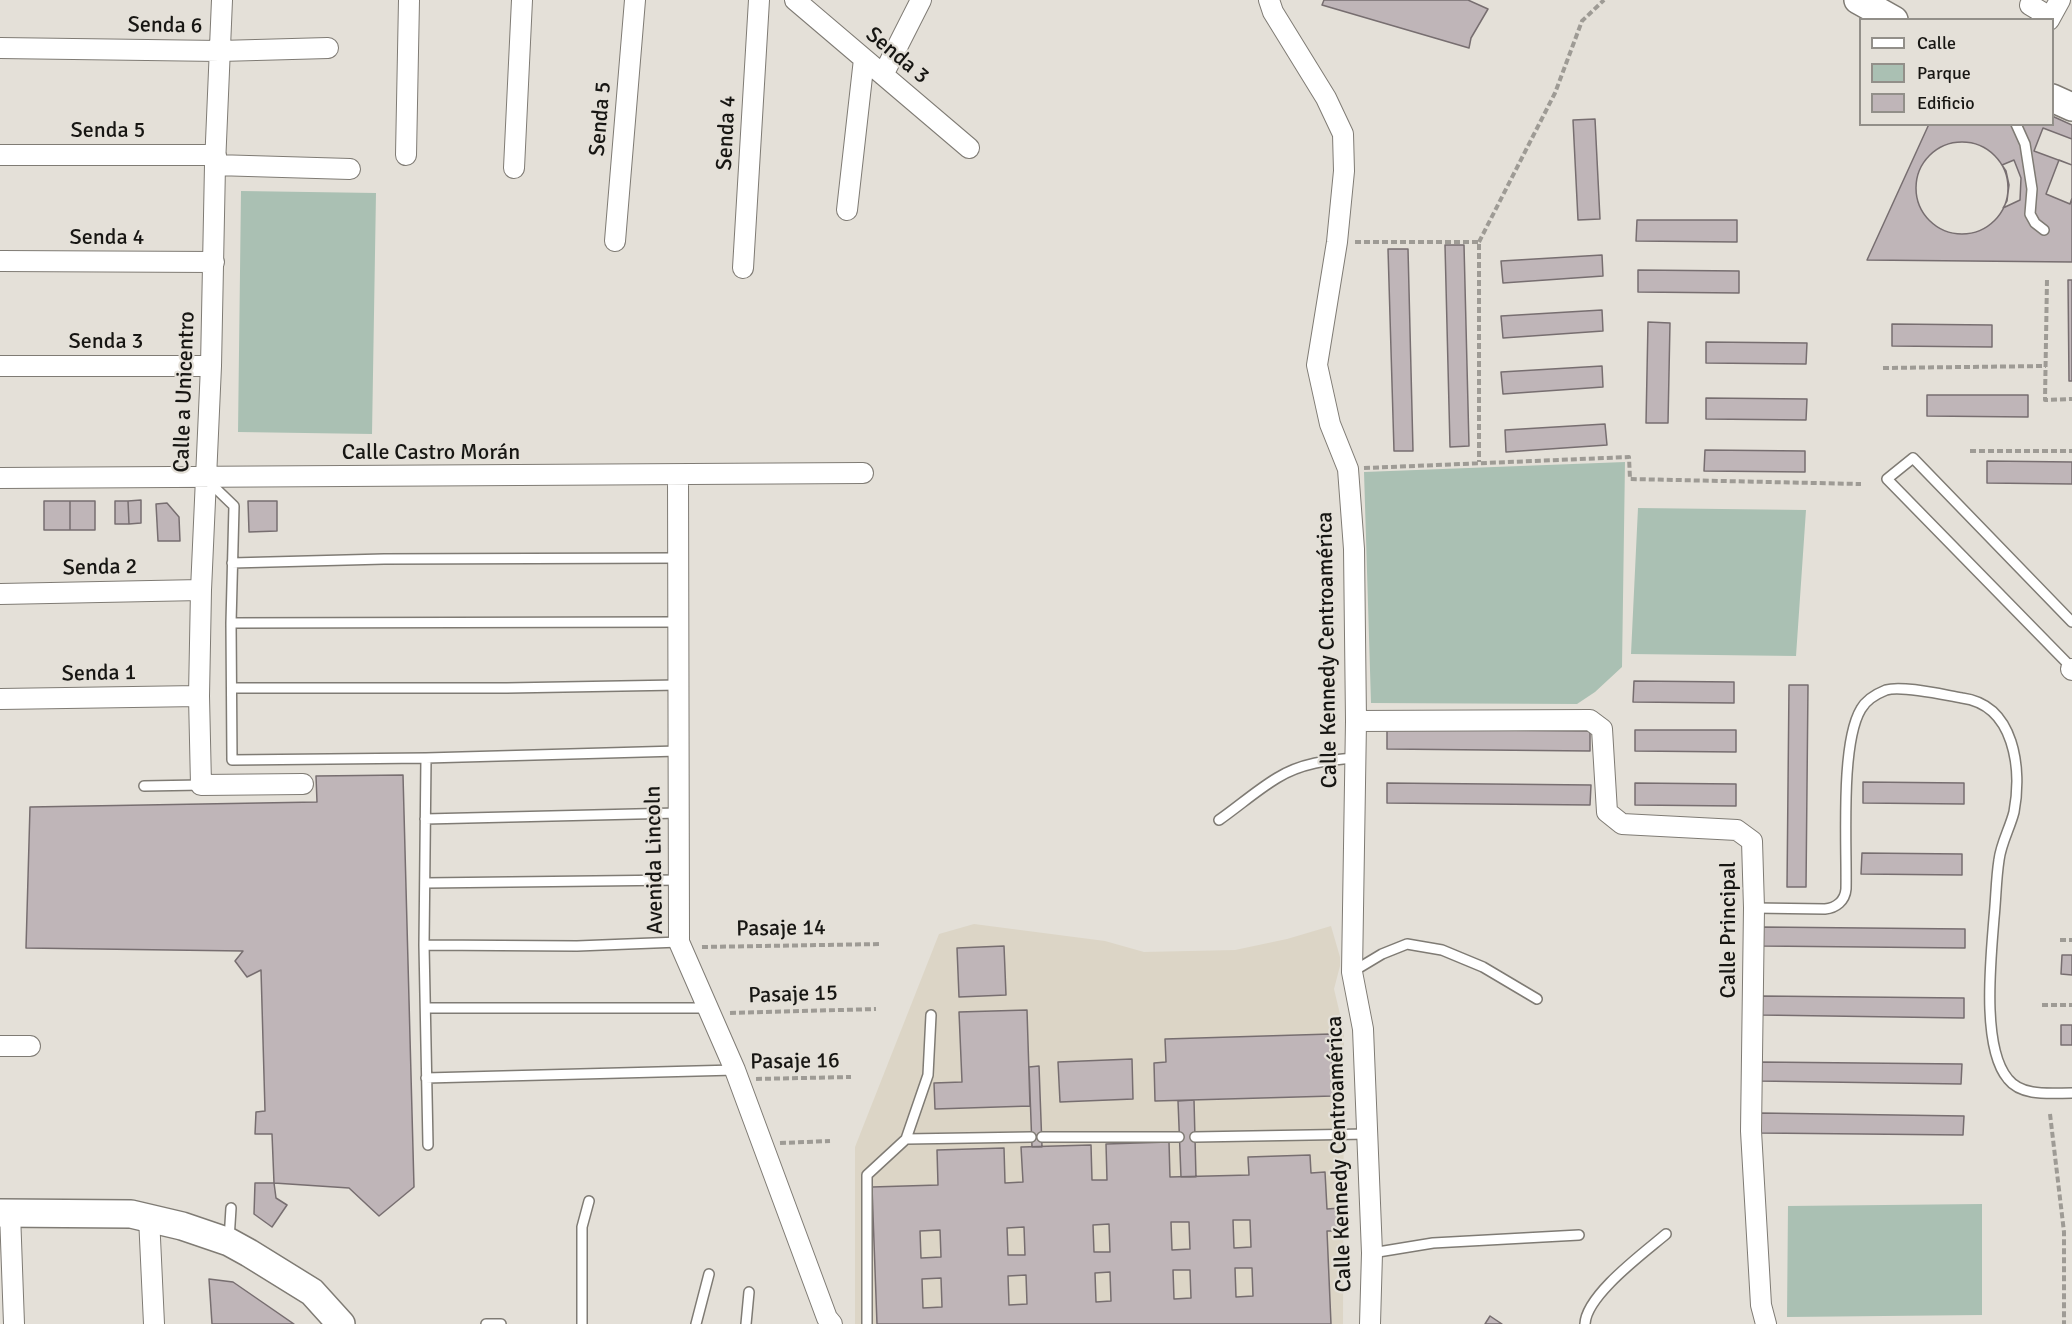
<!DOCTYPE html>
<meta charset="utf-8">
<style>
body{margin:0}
#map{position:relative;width:2072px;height:1324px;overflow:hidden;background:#e4e0d8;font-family:Signika,sans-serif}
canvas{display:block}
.legend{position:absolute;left:1859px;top:18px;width:195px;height:108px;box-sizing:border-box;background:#e4e0d8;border:2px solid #928f89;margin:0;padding:8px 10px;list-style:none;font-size:18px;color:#171613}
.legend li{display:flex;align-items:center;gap:12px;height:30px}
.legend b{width:30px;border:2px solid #928f89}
</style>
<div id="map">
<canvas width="2072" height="1324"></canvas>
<ul class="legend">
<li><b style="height:8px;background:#fff"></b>Calle</li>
<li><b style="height:16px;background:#aac0b3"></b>Parque</li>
<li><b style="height:16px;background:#bfb5b8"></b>Edificio</li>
</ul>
</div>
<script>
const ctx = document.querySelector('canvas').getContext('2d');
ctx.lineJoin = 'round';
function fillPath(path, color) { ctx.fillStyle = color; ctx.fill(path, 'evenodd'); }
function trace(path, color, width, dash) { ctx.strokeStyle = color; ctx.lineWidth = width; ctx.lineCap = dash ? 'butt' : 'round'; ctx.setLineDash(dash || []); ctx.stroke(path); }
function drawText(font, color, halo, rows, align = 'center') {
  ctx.font = font + ' Signika,sans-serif'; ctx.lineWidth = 4.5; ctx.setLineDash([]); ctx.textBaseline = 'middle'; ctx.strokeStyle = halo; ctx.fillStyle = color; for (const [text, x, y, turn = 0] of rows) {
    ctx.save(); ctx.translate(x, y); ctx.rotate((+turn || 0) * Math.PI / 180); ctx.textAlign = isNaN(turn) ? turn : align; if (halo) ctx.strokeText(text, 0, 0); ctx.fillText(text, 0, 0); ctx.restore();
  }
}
const built = new Path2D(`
 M974 924 1105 941 1144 952 1235 950 1287 939 1331 926 1340 957V966L1334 989 1344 1031 1343 1324H855V1147L939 934Z`);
const green = new Path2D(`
 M241 191 376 193 372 434 238 432Z
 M1625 462 1622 667 1595 692 1577 704 1371 703 1364 472Z
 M1638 508 1806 510 1796 656 1631 654Z
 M1982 1204V1315L1787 1317 1788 1206Z`);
const building = new Path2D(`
 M1324 0H1468L1488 9 1471 38 1469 48 1322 5Z
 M2052 116 2072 125V262L1867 260 1929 124H2052Z
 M1595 119 1600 219 1578 220 1573 120Z
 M2043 128 2072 139V165L2034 151Z
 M1916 188a46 46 0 1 1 92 0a46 46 0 1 1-92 0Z
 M2014 160 2021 178 2020 200 2003 208 2007 201 2009 185 2006 171 2002 165Z
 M2059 160 2072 165V198L2070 204 2046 194Z
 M1637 220H1737V242L1636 241Z
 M1445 245H1464L1469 446 1450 447Z
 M1388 249H1408L1413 451H1394Z
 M1602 255 1603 276 1503 283 1501 261Z
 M1638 270 1739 271V293L1638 292Z
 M2068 280H2072V381H2069Z
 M1602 310 1603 331 1503 338 1501 316Z
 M1648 322 1670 323 1668 423H1646Z
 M1892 324 1992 325V347L1892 346Z
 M1706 342 1807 343 1806 364 1706 363Z
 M1602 366 1603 387 1503 394 1501 372Z
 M1927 395H2028V417L1927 416Z
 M1706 398 1807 399 1806 420 1706 419Z
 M1605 424 1607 445 1506 452 1505 430Z
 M1705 450 1805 451V472L1704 471Z
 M1987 461 2072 462V484L1987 483Z
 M141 500V523L129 524 128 501Z
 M44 501H70V530H44Z
 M70 501H95V530H70Z
 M115 501H128L129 524H115Z
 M248 501H277V531L249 532Z
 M167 503 179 517 180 541H158L156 504Z
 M1634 681 1734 682V703L1633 702Z
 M1789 685H1808L1806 887H1787Z
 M1387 729 1590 731V751L1387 749Z
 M1635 730H1736V752L1635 751Z
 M403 775 414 1187 379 1216 349 1188 274 1183 272 1134H255L256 1112 265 1111 261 970 247 977 235 961 243 951 26 948 30 807 317 802 316 776Z
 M1863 782 1964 783V804L1863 803Z
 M1387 783 1591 785 1590 805 1387 803Z
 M1635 783 1736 784V806L1635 805Z
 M1862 853 1962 854V875L1861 874Z
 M1762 927 1965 929V948L1762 946Z
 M1004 946 1006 995 959 997 957 948Z
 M2062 955H2072V975L2061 974Z
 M1761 996 1964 998V1018L1761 1015Z
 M1027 1010 1030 1106 935 1109 934 1083 962 1082 959 1012Z
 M2061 1025H2072V1045H2061Z
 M1331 1034 1333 1096 1155 1101 1154 1063 1166 1062 1165 1039Z
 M1132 1059 1133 1099 1060 1102 1058 1062Z
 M1759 1062 1962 1064 1961 1084 1758 1081Z
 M1039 1066 1042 1147H1032L1029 1067Z
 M1194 1100 1196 1177H1181L1178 1101Z
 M1760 1113 1964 1116 1963 1135 1760 1133Z
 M1169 1142 1170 1177 1249 1175 1248 1157 1310 1155 1311 1173 1325 1172 1327 1209 1340 1208 1341 1231H1327L1331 1324H877L872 1187 938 1185 937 1150 1004 1148 1005 1183 1023 1182 1021 1147 1091 1145 1092 1180H1107L1106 1144ZM1233 1220H1250L1251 1247 1234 1248ZM1171 1222H1189L1190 1249 1172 1250ZM1109 1224 1110 1252H1094L1093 1225ZM1024 1227 1025 1255H1008L1007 1228ZM940 1230 941 1257 921 1258 920 1231ZM1235 1268H1252L1253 1296 1236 1297ZM1173 1270H1190L1191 1298 1174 1299ZM1110 1272 1111 1301 1096 1302 1095 1273ZM1026 1275 1027 1304 1009 1305 1008 1276ZM941 1278 942 1307 923 1308 922 1279Z
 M255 1183H274L276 1198 287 1205 272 1227 254 1214Z
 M209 1279 233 1282 294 1324H212Z
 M1490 1316 1502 1324H1485Z`);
const path = new Path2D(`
 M1355 242H1479V462
 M1479 242 1555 93 1582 21 1604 0
 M2047 280 2045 400 2072 399
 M1883 368 2046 366
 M1970 451H2072
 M1364 468 1629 457 1630 479 1861 484
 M2060 940H2072
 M702 947 881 944
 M2042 1005H2072
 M730 1013 876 1009
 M756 1079 851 1077
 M2050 1114 2064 1232V1324
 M780 1143 830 1141`);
const lane = new Path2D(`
 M2016 124 2025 144 2032 189 2030 214 2035 223 2044 230
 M206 479 234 506 231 623 232 760 426 758 678 751
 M232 563 384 559 678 558
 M2072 622 1913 458 1887 479 2072 668
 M231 623 678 622
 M232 688H507L678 685
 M426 758 424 945 428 1145
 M144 786 201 785
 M425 819 678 813
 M1219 820C1239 806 1257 790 1277 778 1301 763 1328 760 1355 758
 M426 883 679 880
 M1754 908 1825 909C1836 908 1845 901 1846 889 1847 846 1840 744 1861 709 1866 700 1876 694 1886 690 1902 685 1944 695 1962 698 2015 705 2022 769 2014 812 2010 828 2001 843 1999 860 1996 879 1996 899 1994 918 1991 958 1981 1047 2008 1079 2022 1097 2051 1093 2072 1093
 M424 945 577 946 679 942
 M1352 972 1382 954 1407 944 1442 950 1483 967 1537 999
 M426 1008H708
 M426 1078 735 1070
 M1042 1137H1179
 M1195 1137 1367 1134
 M906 1139 1031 1137
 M229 1240 231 1208
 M1372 1253 1433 1243 1579 1235
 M486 1324H501
 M582 1324V1227L589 1201
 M696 1324 709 1274
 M746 1324 749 1292
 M867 1324V1175L906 1139 928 1075 931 1015
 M1585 1324C1586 1295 1645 1252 1666 1234`);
const street = new Path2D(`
 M222 0 215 165 211 366 201 590 199 696 201 785 303 784
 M795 0 969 148
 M1269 0 1273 12 1326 98 1343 134 1344 171 1337 242 1317 365 1330 424 1348 469 1354 549 1356 721 1352 972 1363 1029 1372 1253 1370 1324
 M2030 5 2050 17
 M2049 20 2060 0
 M0 48 220 51 328 48
 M883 75 921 0
 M0 155H216
 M406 155 409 0
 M215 165 350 169
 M514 168 522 0
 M847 210 864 59
 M615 241 635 0
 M0 261 214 262
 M743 268 759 0
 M0 366H211
 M678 475 679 942 735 1070 827 1318 832 1324
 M0 478 863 473
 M0 594 201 590
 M2071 669 2072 670
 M0 699 199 696
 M1356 721 1590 720 1602 729 1607 812 1622 824 1737 830 1752 841 1754 908 1751 1131 1761 1305 1766 1324
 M0 1046H30
 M10 1213 14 1324
 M149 1217 154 1324`);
const secondary = new Path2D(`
 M1858 0 1894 20
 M2052 98 2072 107
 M0 1213 131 1214 182 1226 229 1242 249 1253 312 1292 341 1324`);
const streetNames = [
 ["Senda 6",165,26,1],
 ["Senda 3",897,56,40],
 ["Senda 5",601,119,-85],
 ["Senda 5",108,131],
 ["Senda 4",727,133,-87],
 ["Senda 4",107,238],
 ["Senda 3",106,342],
 ["Calle a Unicentro",185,392,-88],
 ["Calle Castro Morán",431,453],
 ["Senda 2",100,568,-1],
 ["Calle Kennedy Centroamérica",1328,650,-91],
 ["Senda 1",99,674,-1],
 ["Avenida Lincoln",655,860,-91],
 ["Pasaje 14",781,929,-1],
 ["Calle Principal",1729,930,-90],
 ["Pasaje 15",793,995,-2],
 ["Pasaje 16",795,1062,-1],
 ["Calle Kennedy Centroamérica",1340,1154,-92]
];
fillPath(built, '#dcd5c6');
fillPath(green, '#aac0b3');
fillPath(building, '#bfb5b8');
trace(building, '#776e70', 1.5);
trace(lane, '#7f7b74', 12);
trace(street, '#7f7b74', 22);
trace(secondary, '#7f7b74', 30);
trace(path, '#9e9b95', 4, [6, 3]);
trace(lane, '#fff', 9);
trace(street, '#fff', 20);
trace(secondary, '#fff', 27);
drawText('22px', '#171613', '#e4e0d8', streetNames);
</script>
